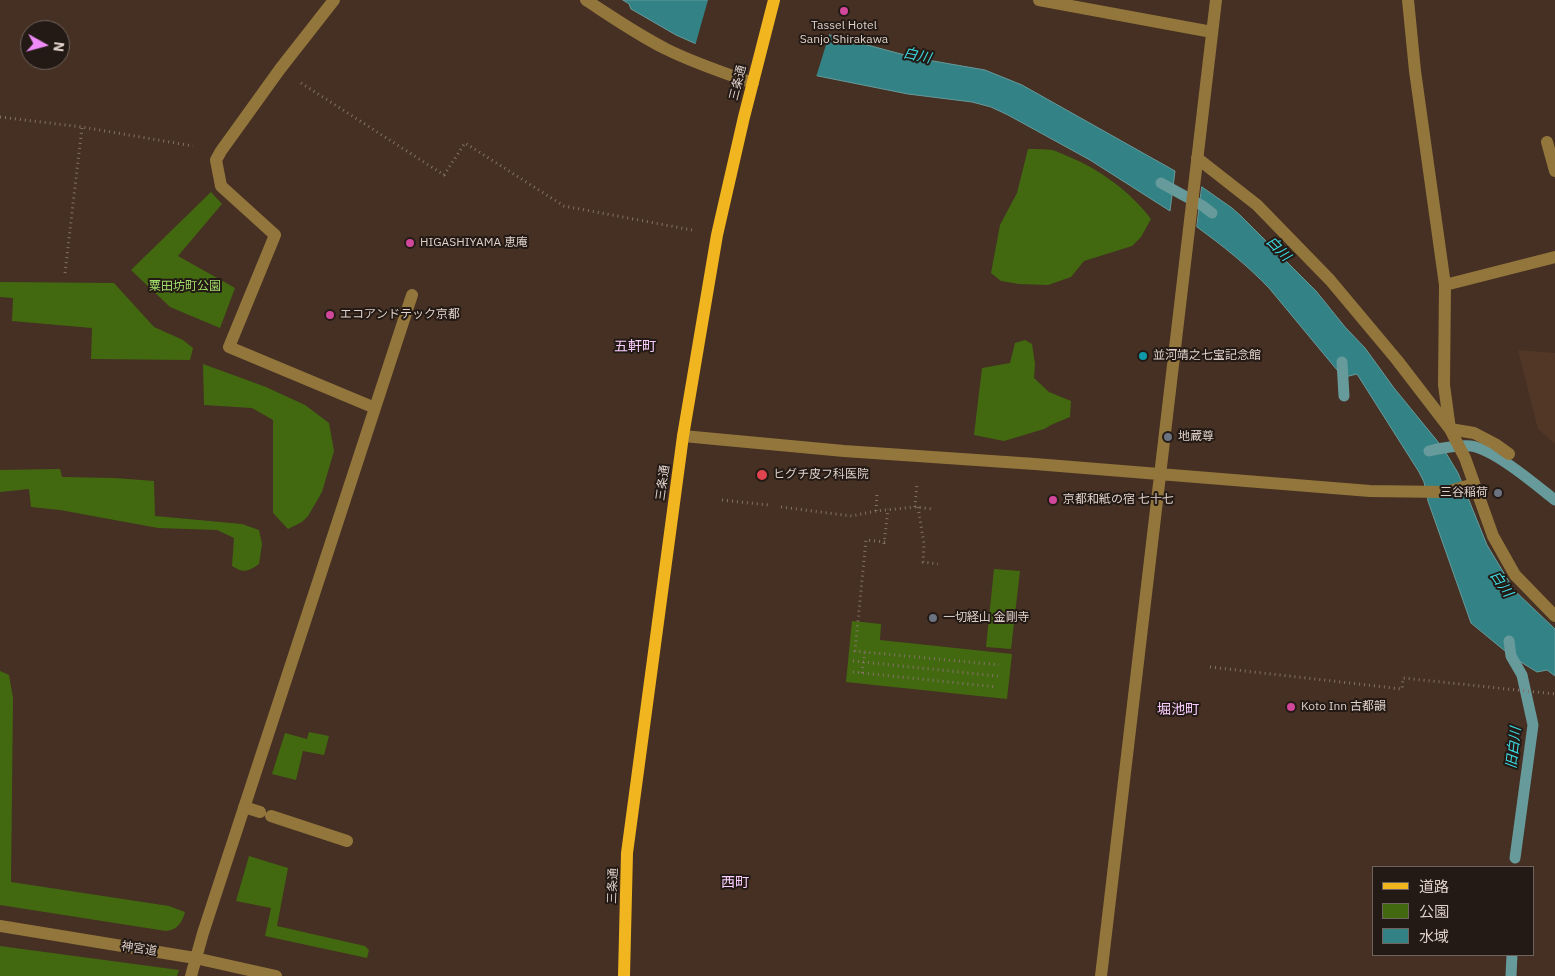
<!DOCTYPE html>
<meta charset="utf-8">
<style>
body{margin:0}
#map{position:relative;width:1555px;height:976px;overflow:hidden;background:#453023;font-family:"IBM Plex Sans","Noto Sans JP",sans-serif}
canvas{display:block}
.legend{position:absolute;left:1372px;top:866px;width:162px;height:90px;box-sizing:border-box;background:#241a15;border:1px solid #6f635d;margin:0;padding:6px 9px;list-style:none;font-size:15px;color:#dfd1c9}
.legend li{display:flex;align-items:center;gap:10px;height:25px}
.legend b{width:25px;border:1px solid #6f635d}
.north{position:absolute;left:20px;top:20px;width:50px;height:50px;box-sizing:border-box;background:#241a15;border:1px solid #6f635d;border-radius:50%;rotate:97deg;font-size:14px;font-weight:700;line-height:20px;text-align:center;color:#dfd1c9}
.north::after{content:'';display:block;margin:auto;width:18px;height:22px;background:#ee8bf8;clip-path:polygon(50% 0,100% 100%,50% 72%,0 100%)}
</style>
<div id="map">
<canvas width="1555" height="976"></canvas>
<ul class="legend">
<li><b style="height:6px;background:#f1b520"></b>道路</li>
<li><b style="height:14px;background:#426910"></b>公園</li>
<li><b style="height:14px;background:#338286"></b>水域</li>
</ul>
<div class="north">N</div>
</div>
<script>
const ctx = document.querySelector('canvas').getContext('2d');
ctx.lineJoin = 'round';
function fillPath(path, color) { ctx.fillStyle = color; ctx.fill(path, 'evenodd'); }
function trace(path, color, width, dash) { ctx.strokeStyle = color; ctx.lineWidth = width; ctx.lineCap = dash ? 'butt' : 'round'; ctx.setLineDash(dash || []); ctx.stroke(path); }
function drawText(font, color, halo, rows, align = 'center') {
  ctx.font = font + ' "IBM Plex Sans","Noto Sans JP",sans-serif'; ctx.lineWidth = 4; ctx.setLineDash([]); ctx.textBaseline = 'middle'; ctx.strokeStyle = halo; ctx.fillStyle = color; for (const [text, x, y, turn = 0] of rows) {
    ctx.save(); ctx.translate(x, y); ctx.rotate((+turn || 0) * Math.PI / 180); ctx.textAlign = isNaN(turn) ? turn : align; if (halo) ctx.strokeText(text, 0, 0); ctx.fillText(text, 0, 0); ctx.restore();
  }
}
const built = new Path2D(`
 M1518 350 1555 353V444L1538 429Z`);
const green = new Path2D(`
 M1028 149C1036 149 1045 149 1052 150 1057 151 1062 154 1067 156 1098 168 1131 192 1151 219L1141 237 1132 246 1084 261 1071 277 1048 285 1019 284 1001 281 991 273 1000 225 1017 193Z
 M211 192 222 204 178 256 235 288 220 328 170 307 131 270Z
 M0 282 114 283 154 327 183 340 193 348 190 360 91 359 92 328 12 321 13 298 0 297Z
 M1025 340 1032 344 1035 364 1034 378 1049 392 1071 401 1070 417 1053 424 1044 429 1004 441 974 435 982 368 1010 363 1015 343Z
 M203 364 266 387 305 405 329 423 334 451 322 492 308 516 302 522 288 529 273 513V420L252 408 204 405Z
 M60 469 62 477 115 478 154 481 155 516 242 524 259 530 262 544 259 564C248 572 243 573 232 566L234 538 217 530 158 528 60 510 31 507 29 489 0 492V470Z
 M994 569 1020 571 1011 649 986 647Z
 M852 621 881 624 880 640 1012 654 1007 699 846 682Z
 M0 671 9 675 13 698 11 882 169 906 185 912C182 923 177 930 166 931L0 905Z
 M309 732 329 736 324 755 303 751 296 780 272 774 285 733 307 739Z
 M249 856 288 868 277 926 365 946 369 950 367 958 265 936 271 908 236 901Z
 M0 946 179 970 177 976H0Z`);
const water = new Path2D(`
 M623 0H713L830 35 916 58 985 70 1022 85 1175 171 1170 211 1090 160 1008 115 991 107 972 102 908 94 818 76 694 43 676 35 631 9 629 4Z
 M1202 187 1232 208 1241 216 1316 291 1345 327 1365 348 1394 388 1443 448 1458 473 1487 545 1514 590 1555 629V676L1547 670 1537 672 1511 656 1471 623 1428 501 1424 482 1419 472 1357 374 1345 377 1342 376 1269 288C1247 265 1223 246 1197 227Z`);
const pier = new Path2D(`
 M708 0H722L830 32 816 77 695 46Z`);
const stream = new Path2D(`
 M1161 183 1203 206 1212 213
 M1342 362 1344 396
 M1429 451C1440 448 1460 445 1471 446 1494 449 1536 485 1555 500
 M1509 641 1511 656 1522 675 1533 725 1515 858
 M1511 976 1512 955`);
const path = new Path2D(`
 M301 83 444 175 465 143 564 206 692 230
 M0 117 82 127 193 146
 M65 273 82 127
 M722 500 768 505
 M781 507 852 516 876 511 915 507 933 509
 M915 507 917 483
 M918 507 924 544 923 562 938 564
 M876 511 877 493
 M885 542 866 540 855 651 999 665
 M884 544 888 509
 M853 661 998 676
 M1210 667 1402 689 1403 678 1555 694
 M853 672 997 687
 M862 673 865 651`);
const minor = new Path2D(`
 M334 0 280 69 221 151 216 160 221 186 275 235 229 347 375 408
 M586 0C612 17 638 35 666 49 694 63 724 73 753 83
 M1039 0 1212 32
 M1408 0 1415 71 1445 285 1444 385 1450 429
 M1547 142 1555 171
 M1197 158 1257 205 1330 280 1397 360 1450 429 1465 458 1493 536 1515 575 1555 616
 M1445 285 1555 257
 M1450 429 1474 433 1495 444 1509 454
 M683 436 844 451 1035 464 1370 491 1446 492 1474 484
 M244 807 260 812
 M271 816 347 841
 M0 926 195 958 276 976
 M191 976 203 933 412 295
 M1101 976 1216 0`);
const major = new Path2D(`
 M624 976 627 853 683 436 717 235 744 117 774 0`);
const markers = [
 [844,11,5,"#d1479c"],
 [410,243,5,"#d1479c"],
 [330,315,5,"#d1479c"],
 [1143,356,5,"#0f9aa8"],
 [1168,437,5,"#6b7280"],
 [762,475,6,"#e0444e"],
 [1498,493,5,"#6b7280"],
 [1053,500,5,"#d1479c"],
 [933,618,5,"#6b7280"],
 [1291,707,5,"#d1479c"]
];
const poiNames = [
 ["Tassel Hotel",844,26,"center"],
 ["Sanjo Shirakawa",844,40,"center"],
 ["HIGASHIYAMA 恵庵",420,243],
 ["エコアンドテック京都",340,315],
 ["並河靖之七宝記念館",1153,356],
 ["地蔵尊",1178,437],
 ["ヒグチ皮フ科医院",773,475],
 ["三谷稲荷",1488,493,"right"],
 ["京都和紙の宿 七十七",1063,500],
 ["一切経山 金剛寺",943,618],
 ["Koto Inn 古都韻",1301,707]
];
const streetNames = [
 ["三条通",738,83,-76],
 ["三条通",663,483,-82],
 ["三条通",613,886,-88],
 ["神宮道",139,949,9]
];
const parkNames = [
 ["粟田坊町公園",185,287]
];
const waterNames = [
 ["白川",917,56,12],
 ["白川",1278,249,46],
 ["白川",1501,584,56],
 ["旧白川",1514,748,-83]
];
const neighbourhoodNames = [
 ["五軒町",635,347],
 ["堀池町",1178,710],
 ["西町",735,883]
];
fillPath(built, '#523727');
fillPath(green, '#426910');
fillPath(water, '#338286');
trace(water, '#679a9a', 1);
fillPath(pier, '#453023');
trace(stream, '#679a9a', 11);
trace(path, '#847267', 3, [1, 4]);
trace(minor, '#93763c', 12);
trace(major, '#f1b520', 12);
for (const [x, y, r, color] of markers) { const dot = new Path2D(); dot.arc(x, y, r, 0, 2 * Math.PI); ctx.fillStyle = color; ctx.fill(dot); trace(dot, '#241a15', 2); }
drawText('12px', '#dfd1c9', '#241a15', poiNames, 'left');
drawText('12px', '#dfd1c9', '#241a15', streetNames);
drawText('12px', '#a2dc69', '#241a15', parkNames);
drawText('italic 14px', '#3cdbe2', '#241a15', waterNames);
drawText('14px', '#f9cdfd', '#241a15', neighbourhoodNames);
</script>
